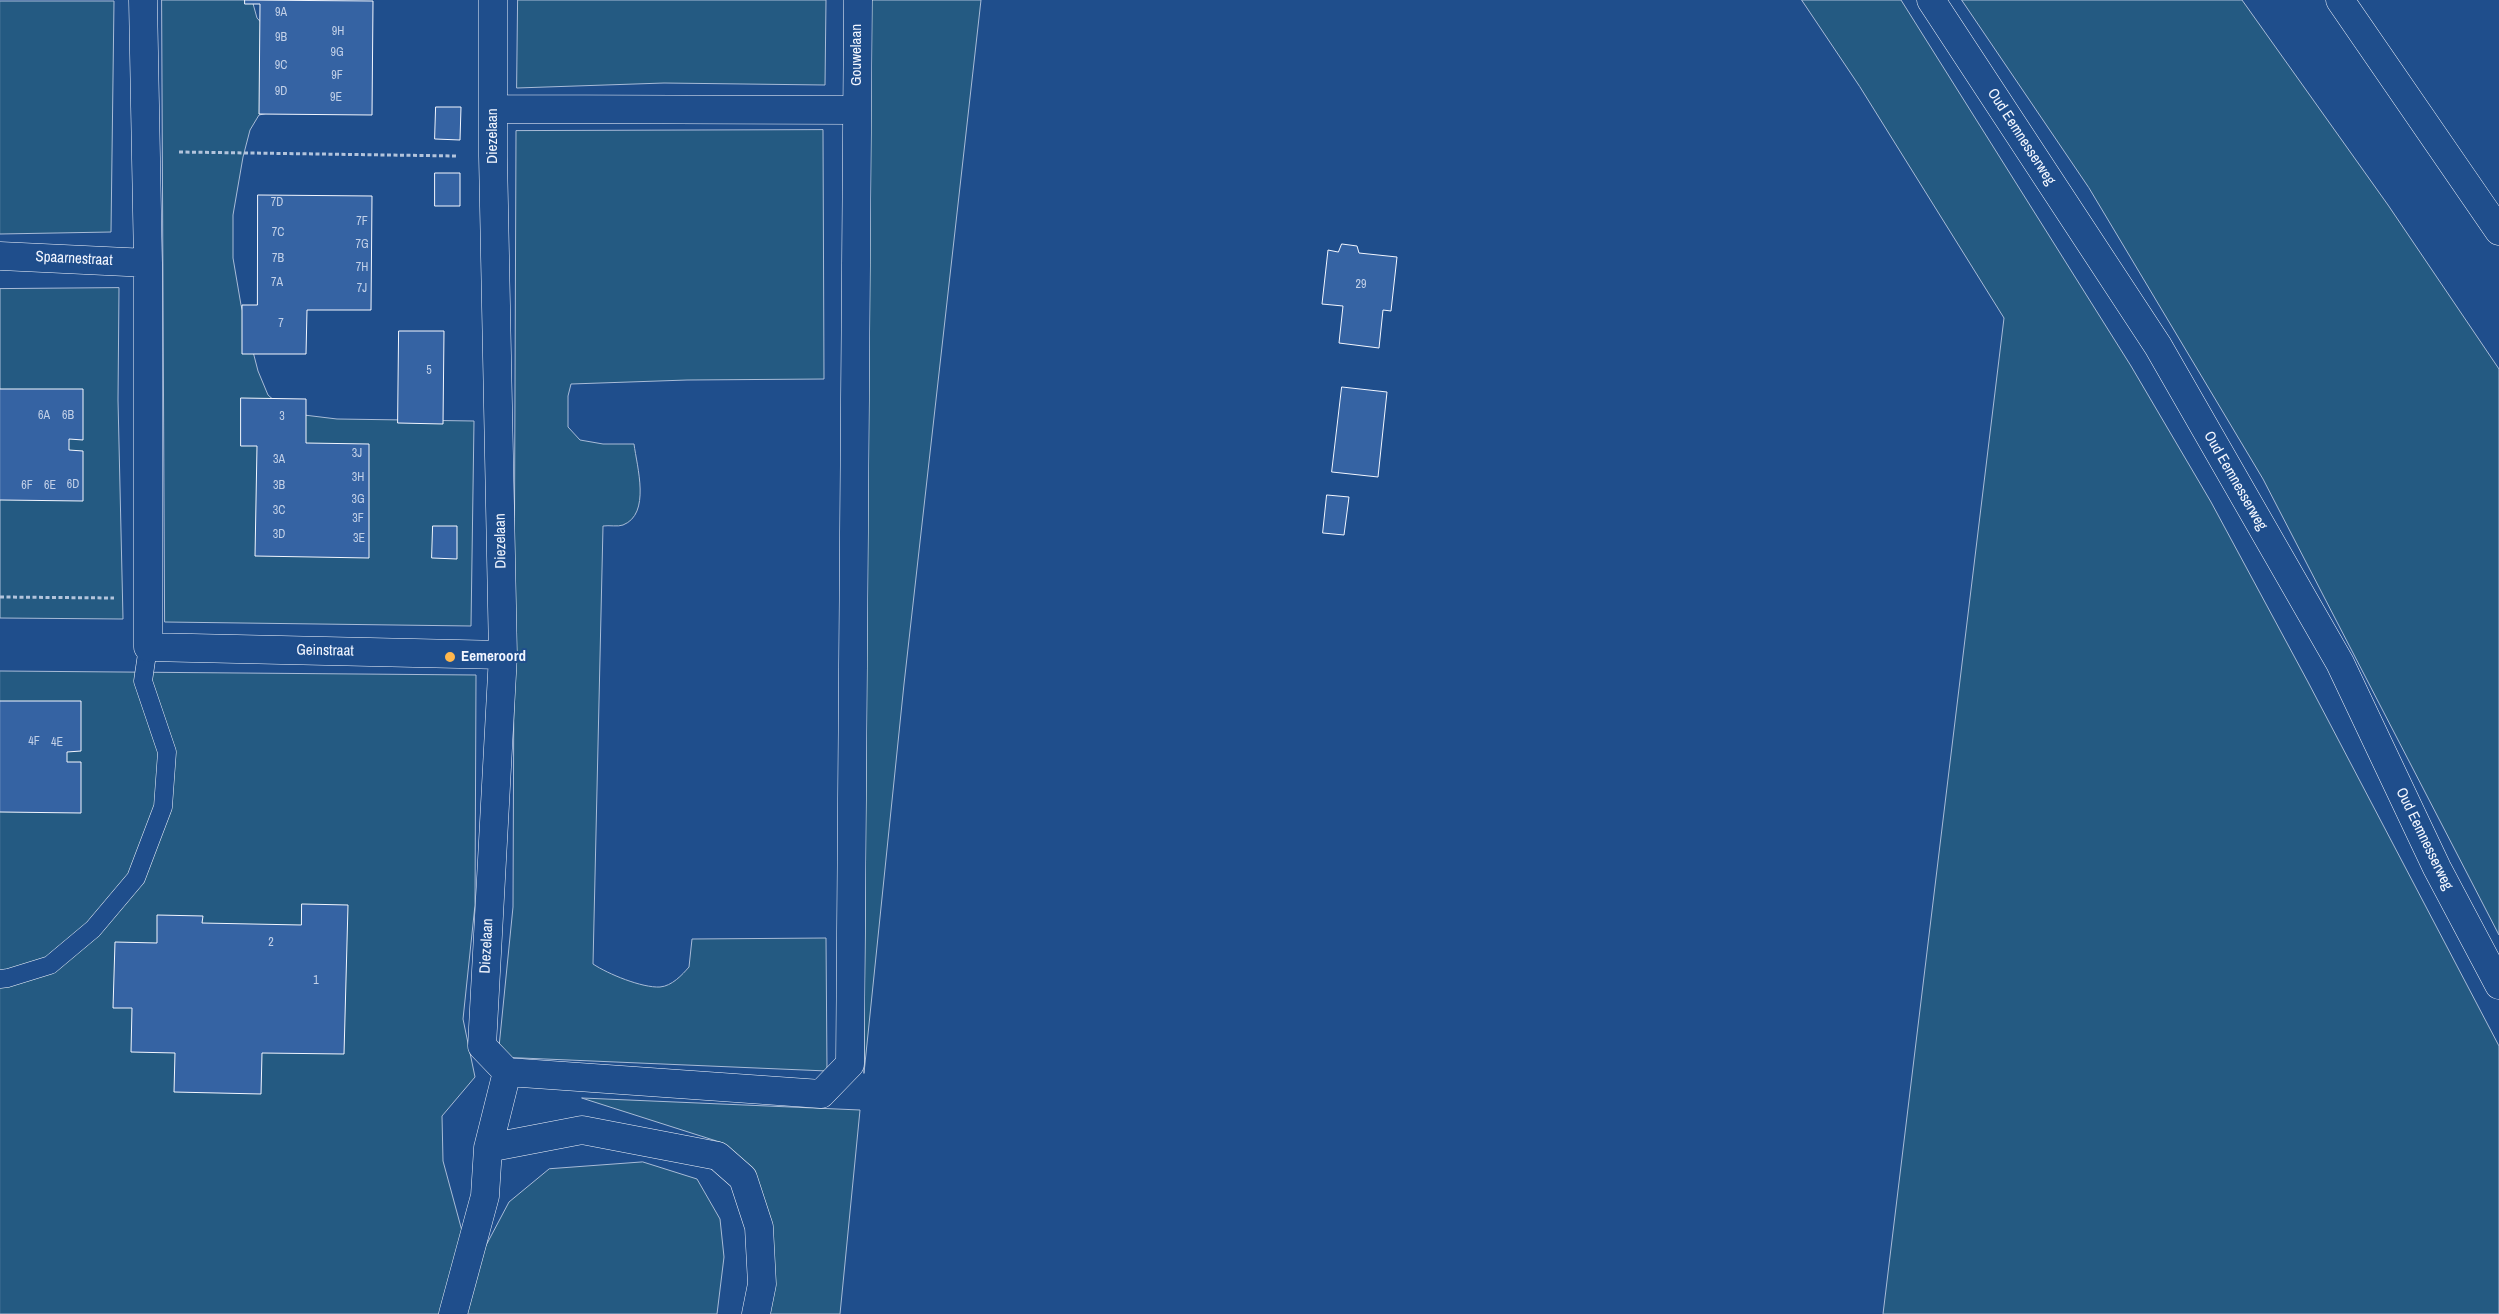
<!DOCTYPE html>
<style>
body{margin:0}
canvas{display:block;background:#1f4e8c}
</style>
<canvas width="2499" height="1314"></canvas>
<script>
const ctx = document.querySelector('canvas').getContext('2d');
ctx.lineJoin = 'round';
function fillPath(path, color) { ctx.fillStyle = color; ctx.fill(path, 'evenodd'); }
function trace(path, color, width, dash) { ctx.strokeStyle = color; ctx.lineWidth = width; ctx.lineCap = dash ? 'butt' : 'round'; ctx.setLineDash(dash || []); ctx.stroke(path); }
function drawText(font, color, halo, rows, align = 'center') {
  ctx.font = font + ' "Archivo Narrow",sans-serif'; ctx.lineWidth = 4; ctx.setLineDash([]); ctx.textBaseline = 'middle'; ctx.strokeStyle = halo; ctx.fillStyle = color; for (const [text, x, y, turn = 0] of rows) {
    ctx.save(); ctx.translate(x, y); ctx.rotate((+turn || 0) * Math.PI / 180); ctx.textAlign = isNaN(turn) ? turn : align; if (halo) ctx.strokeText(text, 0, 0); ctx.fillText(text, 0, 0); ctx.restore();
  }
}
const green = new Path2D(`
 M162 0H252L257 18 267 29 277 111 259 115 250 130 243 157 233 215V258L241 305 258 371 268 395 284 409 304 415 337 419 474 421 471 626 165 622Z
 M518 0H826L825 85 664 83 517 88Z
 M871 0H981L904 684 864 1073Z
 M1802 0H1901L2131 366 2211 502 2308 682 2499 1046V1314H1883L2004 318 1860 87Z
 M1962 0H2242L2388 205 2499 369V935L2263 479 2089 188Z
 M0 1H114L111 232 0 234Z
 M823 130 824 379 687 380 571 384 568 396V427L580 440 603 444H634C637 467 651 514 623 525 618 527 609 525 603 526L593 964C608 974 642 988 660 987 672 986 682 975 689 967L692 939 826 938 827 1071 498 1057 513 907 516 131Z
 M119 288 118 400 123 619 0 618V289Z
 M0 671 476 675 475 905 463 1019 475 1077 442 1116 443 1161 465 1242 447 1314H0Z
 M582 1098 860 1110 840 1314H759L760 1205 725 1144Z
 M643 1162 697 1179 720 1219 724 1257 717 1314H464L482 1253 509 1202 549 1169Z`);
const building = new Path2D(`
 M245 0 373 1 372 115 259 114 260 4H245Z
 M436 107H461L460 140 435 139Z
 M435 173H460V206H435Z
 M258 195 372 196 371 310H307L306 354H242V305H257Z
 M1342 244 1357 246 1359 253 1397 257 1391 311 1383 310 1379 348 1339 343 1343 306 1322 304 1328 250 1338 252Z
 M399 331H444L443 424 398 423Z
 M1342 387 1387 392 1378 477 1332 472Z
 M0 389H83V440L69 439V450L83 451V501L0 500Z
 M241 398 306 399V443L369 444V558L255 556 257 446H241Z
 M1327 495 1349 497 1344 535 1323 533Z
 M433 526H457V559L432 558Z
 M0 701H81V751L67 752V762H81V813L0 812Z
 M302 904 348 905 344 1054 262 1053 261 1094 174 1092 175 1053 131 1052 132 1008H113L115 942 157 943V915L203 916 202 923 301 925Z`);
const path = new Path2D(`
 M179 152 458 156
 M0 597 114 598`);
const lane = new Path2D(`
 M0 979 8 978 50 965 93 929 136 878 163 807 167 752 143 681 148 647`);
const street = new Path2D(`
 M143 0 148 263V647L503 655
 M493 0V156L503 655 482 1046 507 1072
 M1931 0 2158 346 2340 663 2437 868 2499 985
 M493 109 857 110
 M0 256 148 263
 M507 1072 821 1094 850 1064 858 0
 M488 1148 582 1130 718 1156 743 1178 759 1227 762 1284 756 1314
 M453 1314 485 1196 488 1148 507 1072`);
const highway = new Path2D(`
 M2340 0 2499 231`);
const markers = [
 [450,657,6,"#ffb74d"]
];
const numberNames = [
 ["9A",281,13],
 ["9H",338,32],
 ["9B",281,38],
 ["9G",337,53],
 ["9C",281,66],
 ["9F",337,76],
 ["9D",281,92],
 ["9E",336,98],
 ["7D",277,203],
 ["7F",362,222],
 ["7C",278,233],
 ["7G",362,245],
 ["7B",278,259],
 ["7H",362,268],
 ["7A",277,283],
 ["29",1361,285],
 ["7J",362,289],
 ["7",281,324],
 ["5",429,371],
 ["6A",44,416],
 ["6B",68,416],
 ["3",282,417],
 ["3J",357,454],
 ["3A",279,460],
 ["3H",358,478],
 ["6D",73,485],
 ["6F",27,486],
 ["6E",50,486],
 ["3B",279,486],
 ["3G",358,500],
 ["3C",279,511],
 ["3F",358,519],
 ["3D",279,535],
 ["3E",359,539],
 ["4F",34,742],
 ["4E",57,743],
 ["2",271,943],
 ["1",316,981]
];
const streetNames = [
 ["Gouwelaan",857,55,-90],
 ["Diezelaan",493,136,-90],
 ["Oud Eemnesserweg",2021,137,57],
 ["Spaarnestraat",74,259,3],
 ["Oud Eemnesserweg",2235,481,60],
 ["Diezelaan",501,541,-91],
 ["Geinstraat",325,651,1],
 ["Oud Eemnesserweg",2424,839,64],
 ["Diezelaan",487,946,-87]
];
const poiNames = [
 ["Eemeroord",461,657]
];
fillPath(green, '#245a82');
trace(green, '#a8bbd7', 1);
fillPath(building, '#3563a3');
trace(building, '#f2f6ff', 1);
trace(lane, '#f2f6ff', 19);
trace(street, '#f2f6ff', 29);
trace(highway, '#f2f6ff', 29);
trace(path, '#b3c4dc', 3, [4, 2.5]);
trace(lane, '#1f4e8c', 18);
trace(street, '#1f4e8c', 28);
trace(highway, '#1f4e8c', 28);
for (const [x, y, r, color] of markers) { const dot = new Path2D(); dot.arc(x, y, r, 0, 2 * Math.PI); ctx.fillStyle = color; ctx.fill(dot); trace(dot, '#1f4e8c', 2); }
drawText('12px', '#c3d1e8', null, numberNames);
drawText('15px', '#f2f6ff', '#1f4e8c', streetNames);
drawText('bold 15px', '#f2f6ff', '#1f4e8c', poiNames, 'left');
</script>
